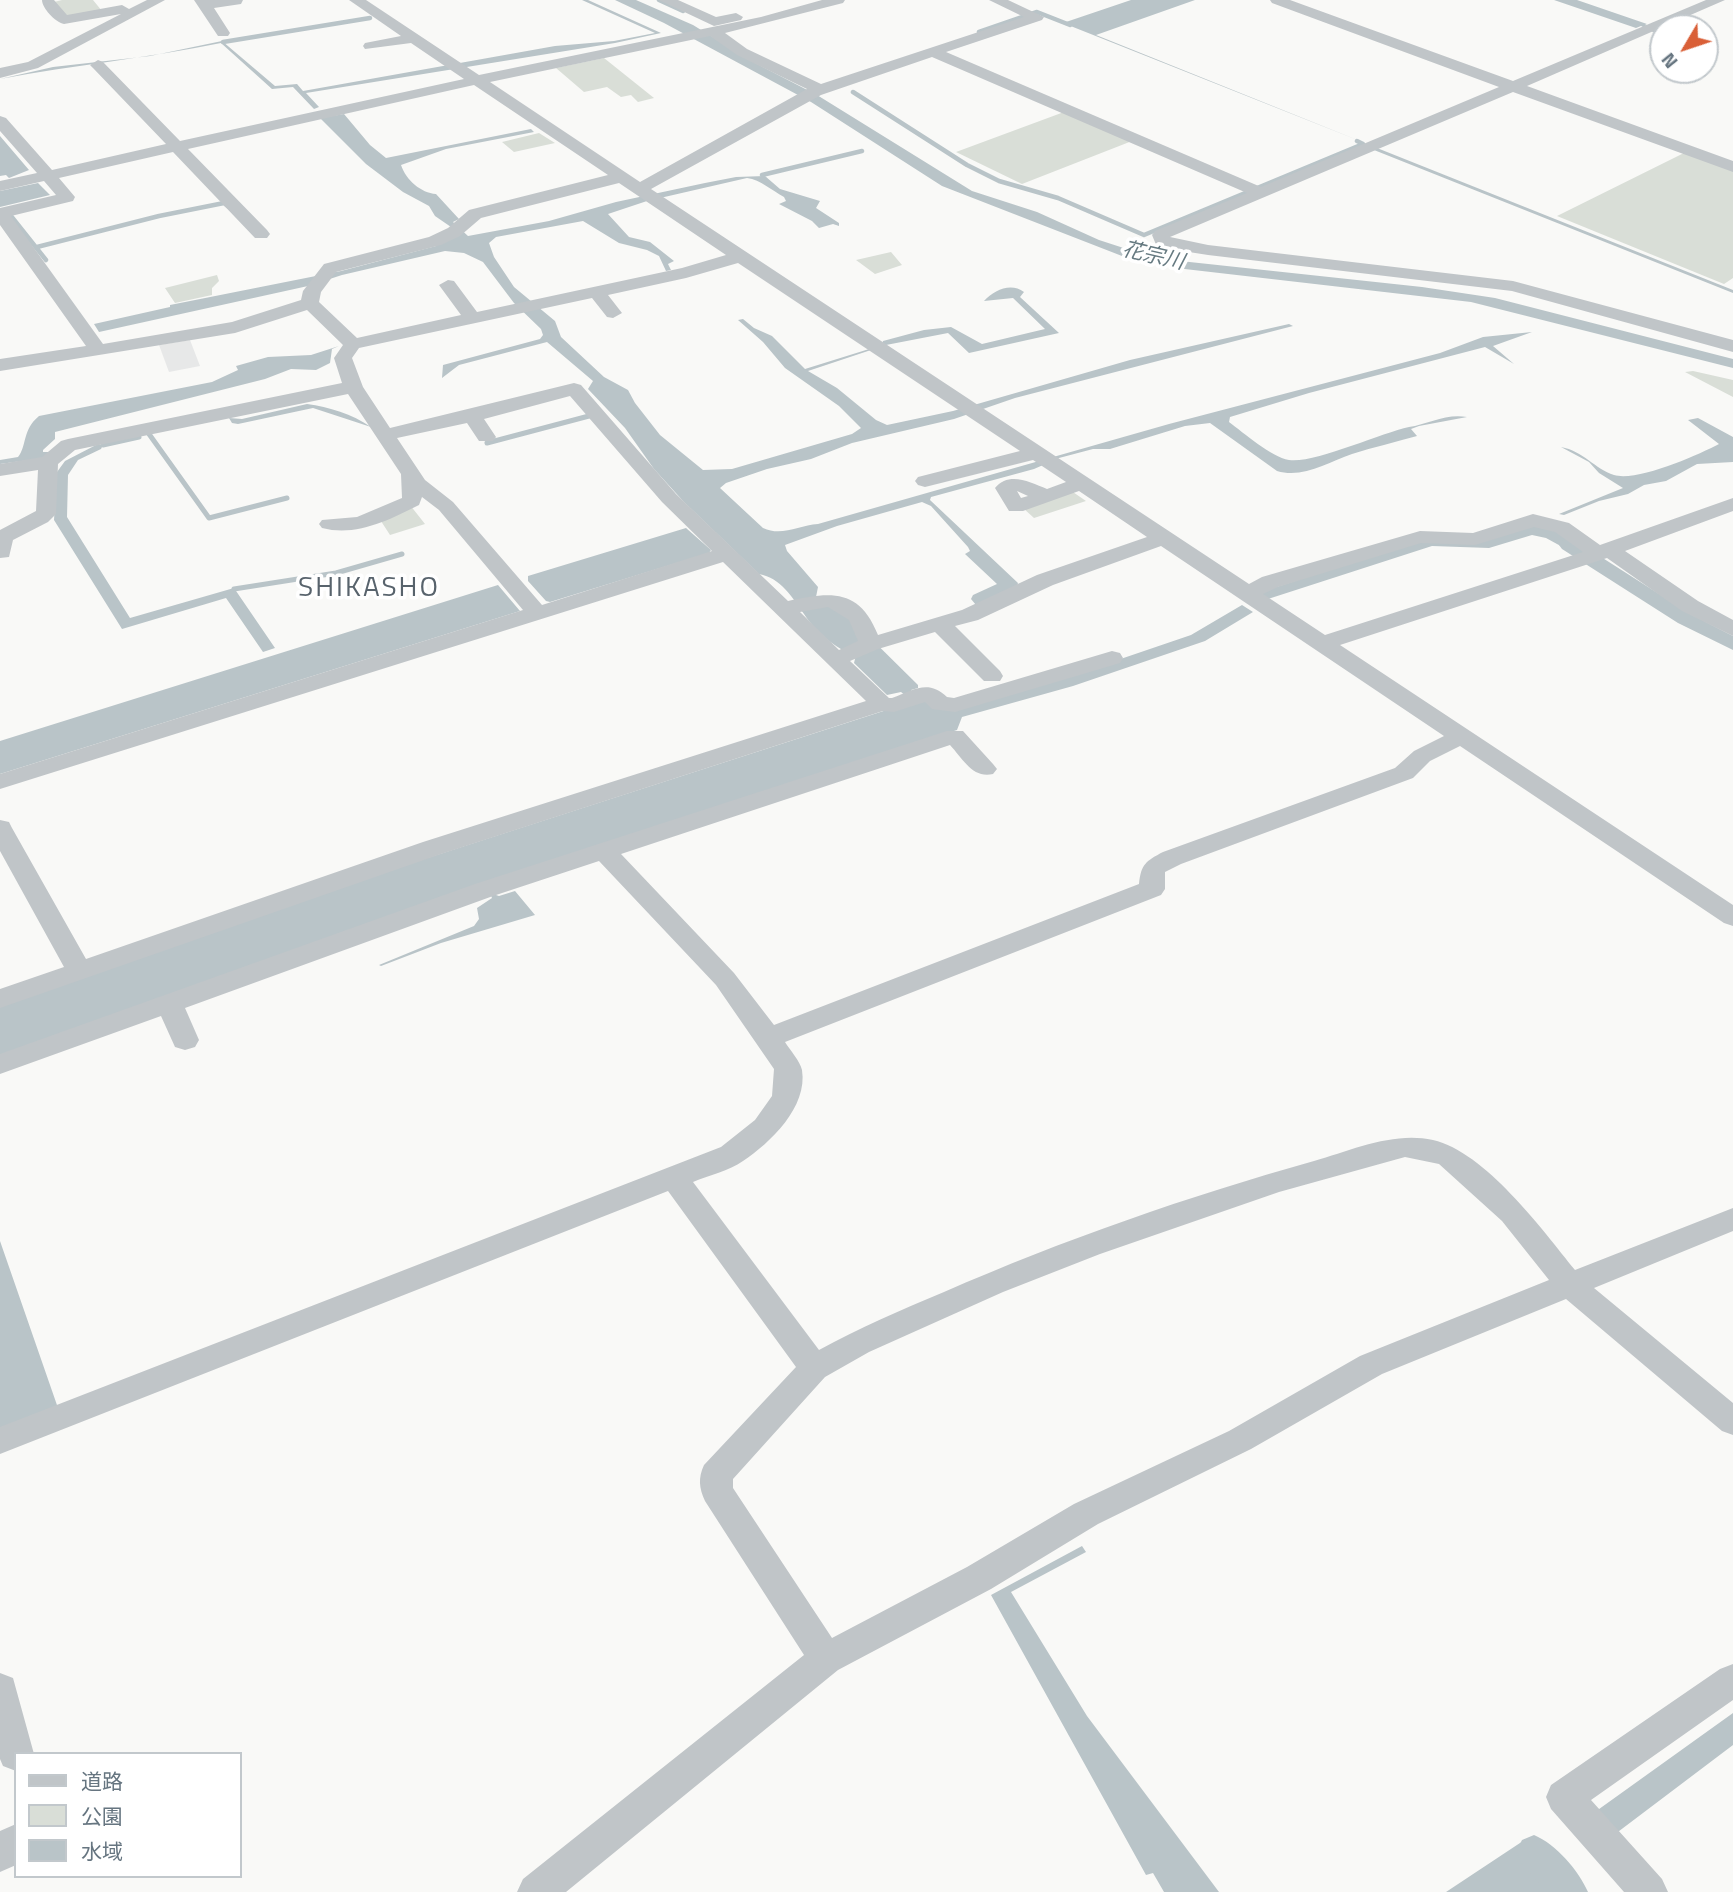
<!DOCTYPE html>
<meta charset="utf-8">
<style>
body{margin:0}
#map{position:relative;width:1733px;height:1892px;overflow:hidden;background:#f9f9f7;font-family:"Titillium Web","Noto Sans JP",sans-serif}
canvas{display:block}
.legend{position:absolute;left:14px;top:1752px;width:228px;height:126px;box-sizing:border-box;background:#fff;border:2px solid #c2c8cc;margin:0;padding:9px 12px;list-style:none;font-size:21px;color:#667580}
.legend li{display:flex;align-items:center;gap:14px;height:35px}
.legend b{width:35px;border:2px solid #c2c8cc}
.north{position:absolute;left:1649px;top:14px;width:70px;height:70px;box-sizing:border-box;background:#fff;border:2px solid #c2c8cc;border-radius:50%;rotate:231deg;font-size:19px;font-weight:700;line-height:28px;text-align:center;color:#667580}
.north::after{content:'';display:block;margin:auto;width:24px;height:32px;background:#d95f37;clip-path:polygon(50% 0,100% 100%,50% 72%,0 100%)}
</style>
<div id="map">
<canvas width="1733" height="1892"></canvas>
<ul class="legend">
<li><b style="height:9px;background:#c0c5c8"></b>道路</li>
<li><b style="height:19px;background:#d9ded7"></b>公園</li>
<li><b style="height:19px;background:#b9c4c8"></b>水域</li>
</ul>
<div class="north">N</div>
</div>
<script>
const ctx = document.querySelector('canvas').getContext('2d');
ctx.lineJoin = 'round';
function fillPath(path, color) { ctx.fillStyle = color; ctx.fill(path, 'evenodd'); }
function trace(path, color, width, dash) { ctx.strokeStyle = color; ctx.lineWidth = width; ctx.lineCap = dash ? 'butt' : 'round'; ctx.setLineDash(dash || []); ctx.stroke(path); }
function drawText(font, color, halo, rows, align = 'center') {
  ctx.font = font + ' "Titillium Web","Noto Sans JP",sans-serif'; ctx.lineWidth = 7; ctx.setLineDash([]); ctx.textBaseline = 'middle'; ctx.strokeStyle = halo; ctx.fillStyle = color; for (const [text, x, y, turn = 0] of rows) {
    ctx.save(); ctx.translate(x, y); ctx.rotate((+turn || 0) * Math.PI / 180); ctx.textAlign = isNaN(turn) ? turn : align; if (halo) ctx.strokeText(text, 0, 0); ctx.fillText(text, 0, 0); ctx.restore();
  }
}
const built = new Path2D(`
 M190 340 200 366 169 372 159 345Z`);
const green = new Path2D(`
 M62 0H93L102 11 68 18 54 2Z
 M604 58 654 98 638 102 631 95 621 97 607 87 584 92 556 68Z
 M1064 112 1132 141 1022 184 956 152Z
 M539 133 555 143 514 152 502 142Z
 M1686 152 1733 169V278L1724 284 1557 216Z
 M891 252 902 265 875 274 856 260Z
 M217 275 219 281 212 288V295L175 303 165 288Z
 M1693 371 1733 380V397L1685 372Z
 M1070 490 1086 501 1034 518 1023 508Z
 M410 505 425 524 390 535 379 518Z`);
const water = new Path2D(`
 M582 0H588L661 33 615 43 306 93 319 107 314 109 293 87 272 89 221 43C148 58 74 65 0 79L53 67 150 56 222 41 275 86 297 84 303 91 555 46 614 41 655 33Z
 M615 0H636L693 25 755 63 817 95 972 191 1037 212 1099 240 1139 253 1171 260 1422 287 1495 298 1733 359V368L1471 302 1176 268 1122 256 942 186 811 102 664 23Z
 M1131 0H1195L1096 35 1365 143 1063 23Z
 M1554 0H1577L1647 24 1645 25 1663 30V37L1641 26 1636 28Z
 M344 114 370 145 386 158 531 129 534 132 446 149 401 165C406 180 421 193 436 194L459 219 453 222 468 236 549 221 616 202 705 183 736 177 765 176 780 189 820 201 816 208 839 223V226L833 224 819 228 812 221 779 204 786 201 784 197C771 190 761 180 747 178L647 201 608 214 629 237 650 242 674 261 668 264 671 270 666 271 659 256 647 250 619 243 583 221 496 237 489 243 494 257 514 287 555 321 561 337 604 377 628 390 635 403 660 435 703 470 732 469 852 434 861 428 839 406 785 368 763 342 738 320 743 319 754 328 772 336 805 369 882 345 883 341 924 330 951 327 982 344 1045 329 1013 298 984 301C994 290 1011 282 1024 292L1020 297 1059 333 969 353 948 333 886 345 808 371 837 388 876 420 887 425 953 411 1130 360 1289 324 1293 326 1015 398 954 419 852 443 811 459 767 469 726 483 720 488 763 528C782 537 799 525 818 524L1169 424 1440 353 1483 337 1532 332 1493 346 1514 364 1485 347 1309 393 1230 417 1229 422C1244 433 1271 457 1289 460 1313 464 1381 433 1409 427 1428 424 1447 413 1467 417L1419 426 1411 429 1417 436C1396 442 1374 447 1352 454 1328 462 1303 479 1277 471L1210 423 1185 426 1110 449H1093L1059 458 1034 469 931 497 930 500 1018 583 1017 586 976 605 971 599 973 595 997 584 965 554 970 551 968 547 931 506 922 502 837 526 785 545 787 551 818 587 816 597 836 604 918 685V688L911 690 913 694 906 696 901 692 887 695 854 663 856 655C836 650 815 631 804 614 792 597 781 578 759 574L684 502 654 469 625 428 588 389 593 381 547 342 459 365 442 378 443 365 540 339 543 335 541 329 514 303 483 262 464 253 445 251 342 275 308 286 99 332 94 324 170 307V305L341 271 436 246 451 227 435 216 429 206 403 192 366 164 320 118Z
 M0 136 29 170 9 178 6 175 0 176Z
 M1377 148 1733 290V293L1374 150Z
 M38 183 50 195 0 207V191Z
 M339 346 332 349 330 363 316 370 291 369 265 379 55 432V439L43 450V452H49L44 458 0 464V460L18 457C27 446 22 430 39 416L212 382 238 370 236 366 268 357 311 355Z
 M307 404C329 407 352 414 371 427L313 408 238 424 232 423 229 418 242 419Z
 M1698 418 1733 437V462L1697 464 1666 481 1644 485 1628 494 1599 501 1564 515 1559 514 1623 488 1599 473 1589 462 1561 447C1583 451 1595 469 1614 475 1637 482 1698 455 1719 444L1688 420Z
 M96 445H103L101 449 78 460 68 475 67 517 130 618 234 588 275 648 263 652 226 598 122 629 54 520 57 472 65 461Z
 M1535 524 1557 528 1588 553 1579 556 1546 538 1532 535 1489 548 1432 546 1268 599 1258 593 1425 539H1451Z
 M686 528 711 550 709 553 550 602 546 601 528 581V576Z
 M498 585 520 611 0 774V741Z
 M1242 605 1253 612 1205 641 1073 686 962 717 957 730 550 864 0 1056V1005L387 871 899 706 924 699 937 706 1100 666 1191 635Z
 M515 891 535 915 441 943 381 966 379 965 474 926 479 919 477 908 492 898 490 893 499 896Z
 M0 1241 58 1408 0 1431Z
 M1082 1546 1086 1552 1011 1592 1087 1716 1219 1892H1164L1153 1873 1146 1875 991 1595Z
 M1733 1713V1745L1594 1850 1574 1827Z
 M1523 1841 1570 1892H1446Z`);
const streamFar1 = new Path2D(`
 M659 0 683 11
 M979 32 1037 12 1070 25
 M223 42 370 18
 M853 92 967 165 999 181 1058 198 1144 235 1363 144 1357 141
 M762 175 862 151
 M11 216 46 260
 M37 247 159 216 224 203 229 207`);
const stream = new Path2D(`
 M149 434 209 518 287 498
 M487 443 589 416
 M103 445 139 437
 M234 589 336 573 402 554`);
const canal = new Path2D(`
 M1569 539 1576 541 1692 615 1733 636V650L1678 623 1562 549 1559 545 1562 541Z
 M1534 1835C1556 1844 1579 1871 1588 1892H1547L1522 1864 1516 1852 1522 1840Z`);
const minor = new Path2D(`
 M42 0H54L67 15 122 5 129 9 147 0H165L38 68 0 78V68L28 62 121 14 64 24C55 22 42 8 42 0Z
 M194 0H243L241 4 214 8 230 33 228 36H218Z
 M349 0H366L479 75 761 17 822 0H845L843 3 725 33 747 49 821 84 1024 17 989 0H1008L1044 17 1042 20 946 52 1261 187 1499 87 1272 3 1270 0H1290L1513 81 1706 0H1725L1527 86 1733 161V172L1513 92 1170 237 1208 245 1513 281 1733 340V352L1512 291 1208 255 1157 247 1152 235 1155 231 1247 193 932 57 821 95 651 189 1249 584 1262 577 1420 531 1473 533 1533 514 1569 523 1600 545 1733 498V511L1625 551 1698 601 1733 620V636L1682 611 1607 558 1340 645 1733 905V926L1724 923 1460 746 1430 761 1413 778 1181 864 1165 872V889L1161 895 785 1042C790 1050 800 1061 802 1070 808 1107 770 1143 743 1161 729 1171 709 1175 693 1182L819 1350C859 1328 901 1310 944 1292 1063 1240 1189 1196 1314 1161 1352 1150 1394 1131 1433 1140 1485 1152 1542 1229 1575 1270L1733 1208V1231L1594 1288 1733 1403V1435L1722 1431 1566 1299 1382 1374 1251 1449 1098 1524 991 1589 838 1670 566 1892H517L523 1879 804 1655 705 1501C699 1488 698 1478 704 1465L796 1367 668 1191 0 1454V1427L721 1147 755 1120 772 1096 774 1069 716 985 599 861 493 896 185 1008 199 1040 195 1047 185 1050 175 1047 161 1016 0 1074V1054L475 884 947 731H963L993 764 997 769 993 774C973 779 963 759 950 745L621 854 734 973 774 1025 1139 884C1141 864 1146 861 1163 852L1395 768 1414 751 1444 736 1161 546 1053 585 978 620 955 626 1000 671 1003 676 1000 681H984L935 632 878 649 850 661 889 698H892C914 690 928 679 947 697L954 698 1112 651 1120 653 1123 658 1120 663 955 712 932 709 925 702 894 712 883 711 441 854 0 1008V989L64 967 0 851V820L9 822 12 828 86 959 423 842 866 701 723 562 0 789V774L523 610 439 510 422 497 419 505C389 520 356 537 322 528L319 524 322 520 357 517 402 498 401 474 348 394 75 450 58 464 56 514 48 522 13 540 9 557 0 558V530L36 511 38 470 0 476V464L42 457 61 441 68 439 342 383 334 358 343 345 307 310 235 333 0 371V359L86 346 0 225V208L56 195 44 181 0 191V181L37 173 0 131V116L6 118 52 170 166 144 93 68 90 65 98 60 103 62 180 141 464 79 411 43 365 49 363 46 365 43 401 36ZM710 36 737 55 807 89 640 182 490 82ZM474 85 608 175 469 210 448 228 429 237 324 264 303 291 301 300 232 322 103 344 11 216 73 201 75 197 59 178 173 152 255 238H267L270 234 267 230 188 149ZM619 183 726 255 682 268 477 312 454 281 448 280 439 285 461 315 357 338 319 302 321 292 336 272 441 245 460 236 481 218ZM738 263 1020 451 918 477 915 481 918 485 925 487 1033 460 1066 482 1047 489C1030 482 1009 471 995 488L1009 511H1023L1079 491 1147 537 1037 575 962 610 878 635C859 588 831 592 788 601L676 494 581 385 574 383 390 428 363 387 352 358 359 348 592 298 607 317 613 318 622 313 608 295 686 278ZM570 396 662 502 712 551 542 605 453 502 425 480 397 438 467 423 479 441H493L496 437 484 419ZM1017 491 1028 496 1021 498ZM1534 527 1555 532 1583 552 1325 635 1263 594 1278 587 1421 543 1475 545ZM828 607 849 620 858 641 839 650 800 612ZM1405 1157 1439 1164 1502 1221 1549 1280 1360 1356 1229 1431 1074 1504 967 1567 832 1638 733 1488V1479L825 1377 869 1352 1003 1292 1100 1254 1279 1192Z
 M659 0H678L716 17 736 13 743 17 741 20 714 26Z
 M1733 1664V1700L1591 1800 1662 1879 1668 1892H1624L1551 1809 1546 1797 1551 1785 1720 1669Z
 M0 1673 13 1678 34 1754H16V1771L3 1766 0 1759Z
 M16 1824V1865L0 1872V1831Z`);
const farWaternames = [
 ["花宗川",1153,257,13]
];
const quarterNames = [
 ["SHIKASHO",369,589]
];
fillPath(built, '#e7e8e8');
fillPath(green, '#d9ded7');
fillPath(water, '#b9c4c8');
trace(streamFar1, '#b9c4c8', 4.5);
trace(stream, '#b9c4c8', 5);
fillPath(canal, '#b9c4c8');
fillPath(minor, '#c0c5c8');
drawText('italic 21px', '#667a81', '#fff', farWaternames);
ctx.letterSpacing = '2px';
drawText('28px', '#58636c', '#fff', quarterNames);
ctx.letterSpacing = '0px';
</script>
